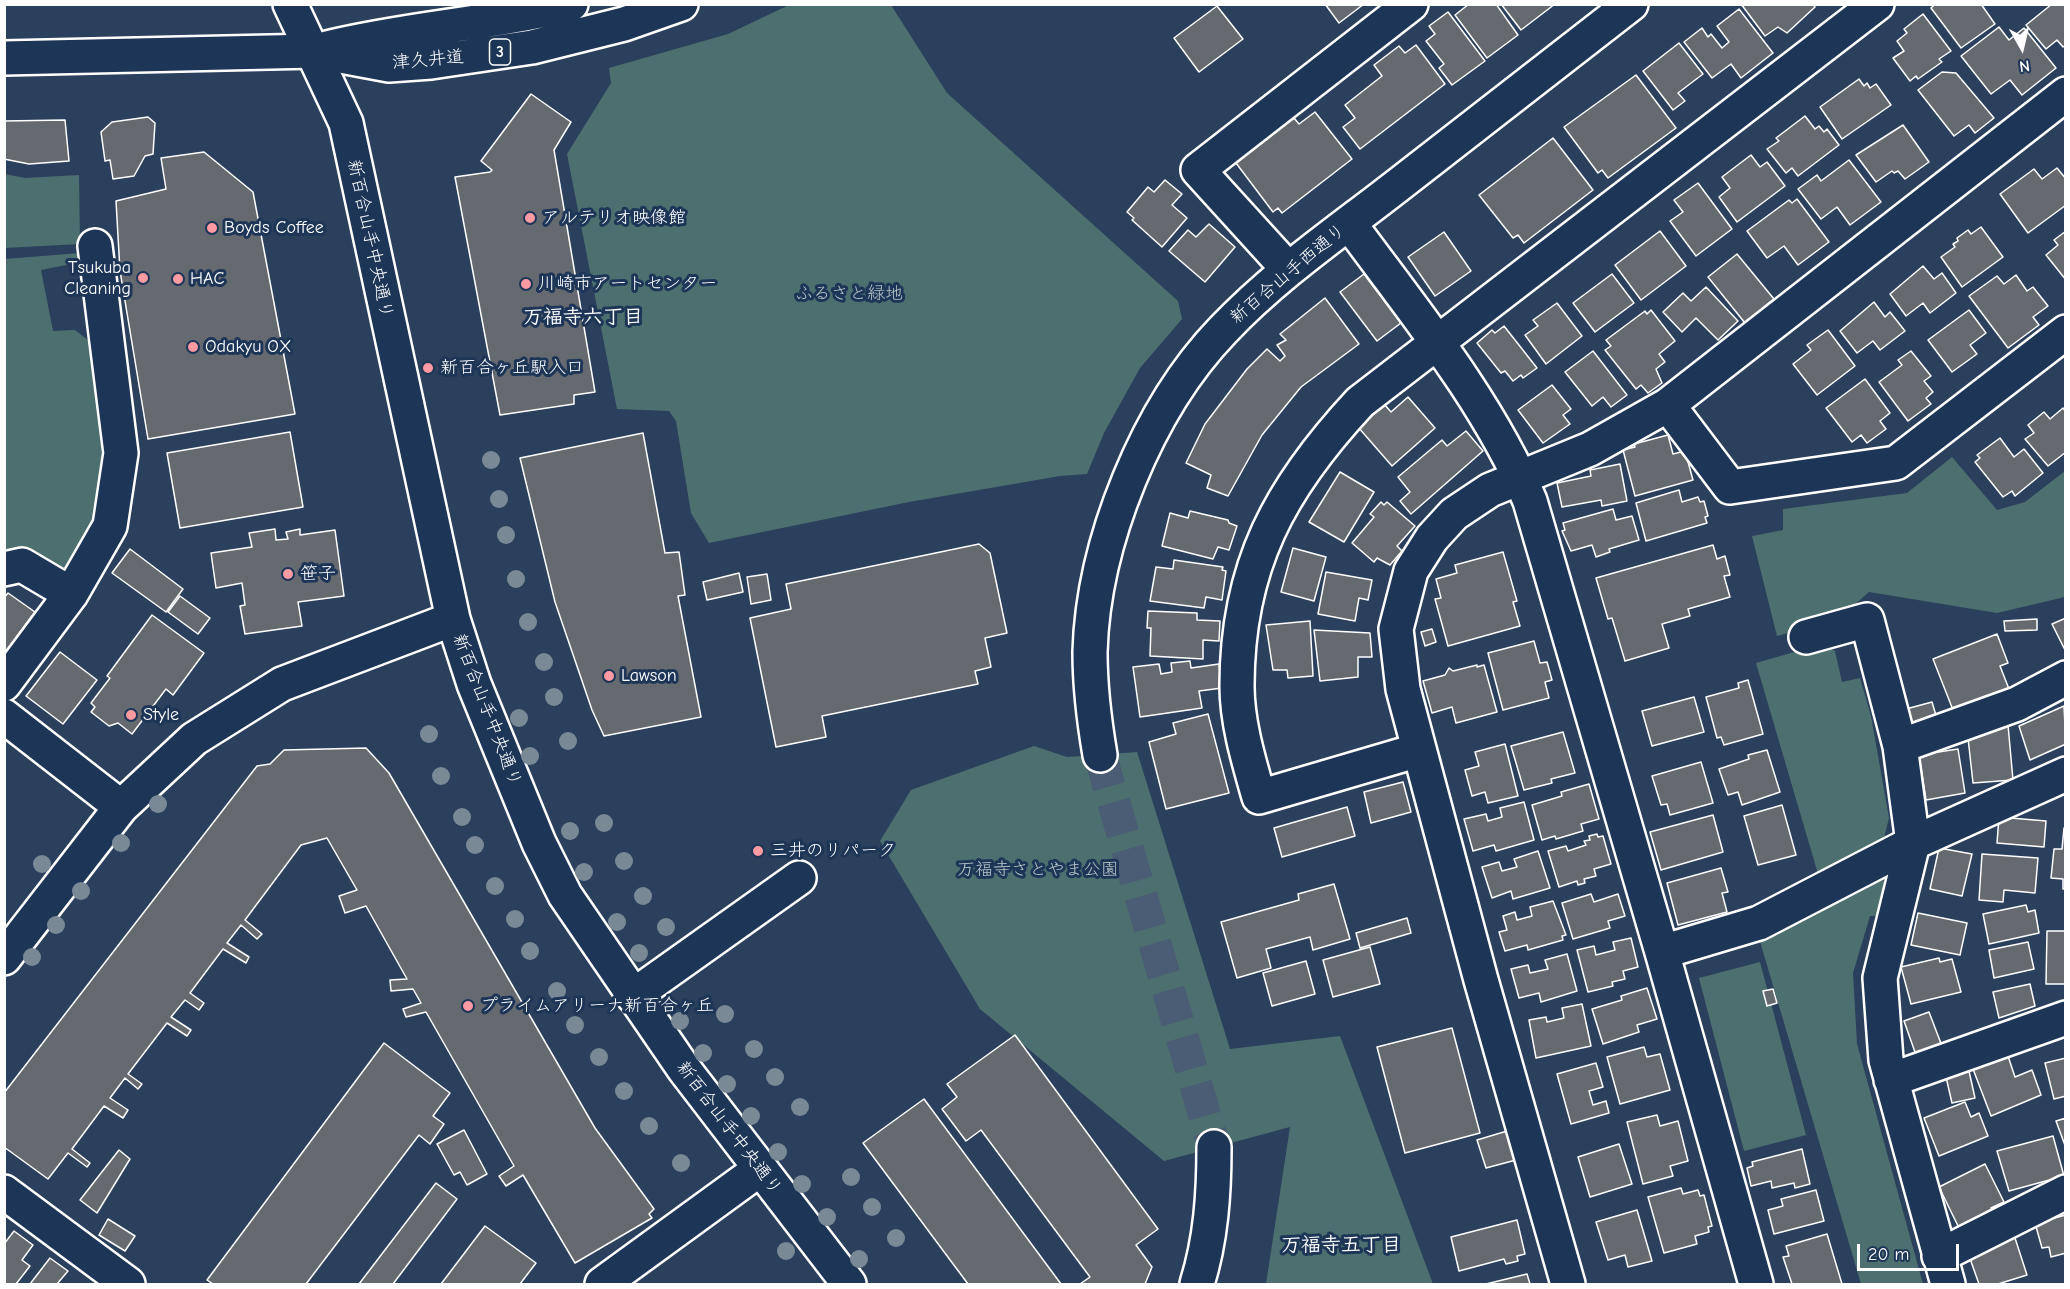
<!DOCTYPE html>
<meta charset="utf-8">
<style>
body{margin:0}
#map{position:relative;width:2070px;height:1289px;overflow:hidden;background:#2b405c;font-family:"Comic Neue",sans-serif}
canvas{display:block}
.frame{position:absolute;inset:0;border:6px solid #fff;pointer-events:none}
.north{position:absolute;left:1992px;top:18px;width:60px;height:60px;-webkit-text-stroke:4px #1d3557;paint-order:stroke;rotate:172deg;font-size:16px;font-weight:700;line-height:24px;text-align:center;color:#fff}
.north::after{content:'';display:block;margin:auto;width:21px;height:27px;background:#fff;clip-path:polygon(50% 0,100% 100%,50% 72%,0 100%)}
.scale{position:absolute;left:1857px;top:1244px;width:102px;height:27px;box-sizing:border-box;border:3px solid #fff;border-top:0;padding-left:8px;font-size:18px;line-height:21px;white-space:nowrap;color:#fff;-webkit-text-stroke:4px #1d3557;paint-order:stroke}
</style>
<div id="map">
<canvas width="2070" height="1289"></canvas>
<div class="frame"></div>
<div class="north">N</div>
<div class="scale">20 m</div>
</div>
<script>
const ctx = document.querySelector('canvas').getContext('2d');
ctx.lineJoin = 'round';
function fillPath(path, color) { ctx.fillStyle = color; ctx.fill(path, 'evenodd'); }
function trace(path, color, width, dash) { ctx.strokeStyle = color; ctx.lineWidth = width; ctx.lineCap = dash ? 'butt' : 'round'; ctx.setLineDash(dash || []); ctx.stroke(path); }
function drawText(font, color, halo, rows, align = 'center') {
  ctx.font = font + ' "Comic Neue","Klee One",sans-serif'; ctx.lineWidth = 6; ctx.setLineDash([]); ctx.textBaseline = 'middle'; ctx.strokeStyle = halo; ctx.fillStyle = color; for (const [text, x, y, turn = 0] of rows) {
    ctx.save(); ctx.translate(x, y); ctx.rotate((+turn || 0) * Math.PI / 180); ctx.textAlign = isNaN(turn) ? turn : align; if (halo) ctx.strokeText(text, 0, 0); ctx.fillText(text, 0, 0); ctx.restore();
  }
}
const green = new Path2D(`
 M789 5H891L947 93 1178 301 1182 319 1140 368 1104 433 1087 474 1060 476 909 502 709 543 691 513 676 421 669 411 617 409 567 154 611 83 609 68 728 34Z
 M5 174 25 178 79 175 80 244 5 248Z
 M80 253 81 257 76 263 41 270 53 331 75 330 88 340 95 377 102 455 97 517 67 577 26 549 5 555V259Z
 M1952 457 1997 510 2025 502 2065 471V597L1997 613 1869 592 1852 607 1824 614 1816 625 1777 636 1752 536 1783 530V509L1907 493Z
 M1822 644 1835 651 1842 682 1860 678 1871 716 1889 818 1883 842 1818 874 1756 663Z
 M1034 746 1067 757 1137 752 1230 1049 1340 1036 1433 1284H1266L1290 1127 1164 1161 980 1009 880 841 911 790Z
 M1874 876 1890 884 1881 916H1870L1853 973 1857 1044 1923 1284H1861L1759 938Z
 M1760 962 1806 1135 1744 1151 1699 978Z`);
const building = new Path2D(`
 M1325 4H1364L1339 23Z
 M1469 4H1496L1518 35 1487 58 1455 15Z
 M1501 4H1555L1521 30Z
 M1741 4H1813L1815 7 1787 33 1778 27 1765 36Z
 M1935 4H1981L1995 24 1961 48 1931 8Z
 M2052 4H2066V45L2063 47 2057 40 2046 49 2026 25Z
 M1217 6 1243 39 1199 72 1174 38Z
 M1739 9 1773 53 1741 78 1731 64 1712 78 1684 42 1702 28 1708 37 1711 34 1722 48 1729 42 1717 26Z
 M1448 12 1485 61 1452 85 1439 68 1444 64 1426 41 1435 34 1429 26Z
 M1923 14 1951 51 1939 59 1942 62 1918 79 1916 76 1910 81 1893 58 1904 51 1897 41 1907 33 1904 29Z
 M1999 27 2009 40 2024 28 2056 68 2022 95 2010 80 1991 94 1961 56Z
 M1679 43 1703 74 1678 93 1685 101 1673 110 1643 71Z
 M1416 45 1445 84 1360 149 1343 127 1355 118 1345 105 1382 76 1374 65 1399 46 1405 53Z
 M1942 72 1956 73 1994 118 1975 133 1969 125 1954 136 1918 90Z
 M1636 75 1676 128 1608 178 1602 170 1598 173 1564 127Z
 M1859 79 1864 86 1867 83 1870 88 1876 84 1891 105 1842 139 1820 107Z
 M531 94 571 122 554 150 595 392 574 395V404L500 415 455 177 490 172 492 170 481 161Z
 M1315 112 1352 159 1282 213 1278 208 1273 212 1236 163 1294 118 1299 124Z
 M1805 116 1815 129 1819 126 1824 132 1827 129 1839 145 1798 176 1792 168 1786 173 1767 149 1779 141 1776 138Z
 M148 117 155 123 153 154 145 156 134 176 113 179 110 160 105 161 101 132 112 122Z
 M65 120 69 161 29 164 4 159V121Z
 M1903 125 1929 162 1905 179 1898 171 1894 173 1892 171 1876 182 1856 155Z
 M1553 138 1593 190 1524 243 1518 235 1513 238 1479 195Z
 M204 152 253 192 295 414 148 439 120 271 116 201 166 189 161 158Z
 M1751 155 1760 167 1767 162 1785 186 1737 222 1719 197 1730 188 1722 177Z
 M1849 160 1881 202 1850 225 1837 207 1821 219 1798 189 1817 175 1821 181Z
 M2057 168 2066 179V205L2028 233 2000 194 2034 169 2042 179Z
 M1165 180 1182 194 1172 205 1187 218 1162 247 1132 220 1134 218 1127 212 1148 187 1154 192Z
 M1698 183 1732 229 1696 256 1670 221 1683 212 1674 200Z
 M1797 199 1829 242 1798 265 1784 246 1767 258 1747 231 1789 200 1792 203Z
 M1209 224 1235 247 1205 282 1169 251 1188 230 1196 237Z
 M1981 227 2003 257 1962 287 1941 257 1955 247 1953 244 1958 241 1957 238 1968 230 1971 234Z
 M1660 231 1686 266 1641 300 1615 265Z
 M2066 231V280L2046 255 2058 245 2054 240Z
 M1444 232 1471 271 1435 296 1408 257Z
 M1737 254 1774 299 1764 307 1769 313 1755 325 1749 319 1745 323 1708 277Z
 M1923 266 1934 279 1942 273 1956 293 1930 313 1923 303 1906 316 1890 294Z
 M1364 274 1401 323 1377 341 1340 292Z
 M1612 274 1634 303 1595 332 1573 303Z
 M2016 275 2027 291 2033 287 2048 306 2033 317 2039 325 2008 348 1969 296 1997 276 2004 284Z
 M1706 287 1738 321 1718 340 1696 318 1682 332 1663 312 1683 293 1691 301Z
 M1325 298 1359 344 1301 387 1262 435 1228 496 1207 488 1211 475 1186 463 1205 424 1247 369 1267 349 1280 361 1285 356 1277 345 1286 340 1280 334Z
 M1874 302 1885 317 1890 312 1905 331 1880 350 1873 341 1857 353 1840 331Z
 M1557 303 1582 336 1546 364 1525 335 1538 326 1533 320Z
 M1651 310 1675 341 1659 354 1665 362 1656 369 1662 383 1648 393 1641 385 1636 389 1605 350 1611 346 1606 340 1645 311 1647 314Z
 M1969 310 1986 333 1970 345 1977 354 1952 372 1928 340Z
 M1504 326 1537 368 1523 378 1521 375 1513 381 1505 371 1501 373 1477 343 1492 330 1495 333Z
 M1828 330 1855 366 1817 395 1793 364 1811 350 1807 345Z
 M1593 351 1627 395 1611 407 1603 397 1592 406 1565 372Z
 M1911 351 1931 376 1924 381 1933 392 1926 398 1931 404 1908 421 1879 382 1902 365 1898 360Z
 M1865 379 1890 413 1880 421 1886 429 1867 443 1861 435 1852 442 1826 408Z
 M1552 385 1571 409 1563 415 1570 424 1543 443 1518 410Z
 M1408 397 1435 428 1392 466 1358 427 1385 405 1391 412Z
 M2063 408 2066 412V452L2048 466 2025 439 2034 433 2028 425 2044 412 2050 419Z
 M1466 431 1483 451 1411 514 1400 501 1410 492 1398 477 1442 440 1447 446Z
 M290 432 303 507 180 528 167 453Z
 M643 433 665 553 679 552 685 595 678 596 701 717 604 736 592 710 555 602 520 458Z
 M1668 435 1673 454 1685 451 1693 480 1635 496 1623 450 1635 447 1634 444Z
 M2000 438 2014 457 2024 449 2043 473 2015 496 2012 491 2003 497 1975 462 1980 458 1977 455Z
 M1620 464 1627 501 1602 506 1601 500 1562 507 1557 483 1591 476 1590 470Z
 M1340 472 1374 492 1344 542 1309 522Z
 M1679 490 1682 502 1698 497 1700 502 1704 501 1708 516 1705 517 1707 523 1646 541 1636 503Z
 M1381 502 1384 505 1387 502 1415 526 1397 546 1402 551 1390 565 1377 558 1374 562 1352 543 1374 517 1370 514Z
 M1613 509 1616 520 1632 516 1639 540 1609 549 1610 552 1596 557 1592 545 1571 551 1562 531 1565 530 1563 523Z
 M1190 511 1228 520 1229 523 1237 526 1229 550 1218 547 1213 559 1162 546 1170 513 1188 518Z
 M275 529 276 540 288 539 286 532 300 529V535L335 530 344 596 298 602 302 626 245 634 240 606 245 605 242 583 216 588 211 553 252 547 249 533Z
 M979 544 990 553 1007 633 985 638 991 667 975 671 978 684 822 716 826 737 776 747 750 618 791 609 786 584Z
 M1713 545 1717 559 1725 556 1730 575 1724 576 1730 597 1688 609 1690 616 1662 624 1669 648 1625 661 1612 618 1608 619 1596 578Z
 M1293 548 1326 557 1314 601 1281 592Z
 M130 549 183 589 166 612 112 573Z
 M1503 552 1517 601 1513 602 1520 626 1448 646 1435 599 1441 598 1436 579 1457 573 1455 565Z
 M1174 560 1223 567 1222 570 1226 571 1222 600 1206 597 1204 608 1150 601 1156 567 1173 569Z
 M1326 572 1372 580 1368 600 1359 598 1355 621 1318 614Z
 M739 573 743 592 707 600 703 582Z
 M767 574 771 600 751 604 747 577Z
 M8 593 35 612 4 654V598Z
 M180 596 210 618 198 634 168 612Z
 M1148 611 1197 613V620L1220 621 1219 641 1203 640V659L1150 656 1151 628H1147Z
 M152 615 204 653 173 695 166 689 132 734 118 723 109 726 91 712 95 707 91 703 110 678 107 676Z
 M2066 618V652L2052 624Z
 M2037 619V630L2005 631 2004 621Z
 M1310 621 1313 676 1288 678 1287 670H1273L1266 625Z
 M1432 629 1436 642 1425 646 1421 632Z
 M1314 630 1370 633 1372 657H1358V677L1320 681Z
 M1997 634 2008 663 2000 666 2009 689 1953 710 1933 659Z
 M1534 641 1540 663 1547 662 1552 680 1545 682 1549 698 1503 710 1488 653Z
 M60 652 97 680 63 724 26 696Z
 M1190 661 1191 668 1219 664 1222 688 1199 691 1202 708 1140 717 1133 667 1159 664 1161 674 1172 672 1171 663Z
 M1477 665V667L1484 665 1497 712 1456 723 1452 707 1432 713 1423 681 1445 675 1449 668 1453 671Z
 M1748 680 1763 734 1724 745 1721 737 1717 738 1706 697 1739 688 1738 683Z
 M1694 697 1704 732 1652 746 1642 711Z
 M1932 702 1940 729 1913 736 1906 709Z
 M2064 706 2066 744 2030 760 2019 726Z
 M1208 714 1229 793 1166 809 1149 742 1176 734 1173 723Z
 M2008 725 2013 780 1973 783 1967 729Z
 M1563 732 1575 773 1551 779 1552 783 1524 790 1511 746Z
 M1505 744 1518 796 1488 803 1485 792 1472 796 1465 770 1479 766 1475 752Z
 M366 748 389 773 595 1128 654 1209 649 1214 652 1218 575 1263 523 1175 506 1186 499 1176 514 1166 426 1012 406 1017 403 1009 421 1003 413 989 391 991 390 980 407 979 366 906 345 913 339 896 357 890 327 838 301 845 245 920 262 934 257 939 241 925 227 943 249 957 246 963 223 949 190 993 204 1003 199 1010 185 1000 171 1017 191 1030 187 1036 167 1023 128 1074 142 1084 138 1089 125 1078 110 1098 128 1110 123 1118 104 1106 72 1149 90 1163 87 1167 68 1153 48 1179 4 1147V1093L257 766 270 764 284 750Z
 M1958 749 1965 793 1926 800 1919 755Z
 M1767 750 1780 792 1742 805 1738 792 1728 795 1719 769 1749 759 1748 755Z
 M1701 762 1713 803 1670 815 1667 804 1661 805 1652 776Z
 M1403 782 1411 812 1371 823 1364 792Z
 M1589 784 1599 819 1581 824 1583 831 1556 839 1555 836 1542 840 1532 805 1562 796 1561 792Z
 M1524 802 1534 840 1496 851 1494 845 1473 851 1464 819 1486 814 1488 821 1502 817 1500 808Z
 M1782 805 1796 855 1758 865 1744 816Z
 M1347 807 1355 836 1282 857 1274 828Z
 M1713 815 1723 852 1661 870 1650 832Z
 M1999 817 2046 821 2044 847 1997 843Z
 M2064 828 2066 829V889H2063V879L2051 878 2054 849H2062Z
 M1597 834 1598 837 1603 836 1611 864 1594 869 1596 876 1584 879 1585 883 1578 885 1577 881 1559 887 1548 851 1566 846 1568 851 1586 845 1584 841 1590 840 1589 836Z
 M1939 848 1972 854 1962 896 1930 889Z
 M1538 851 1550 888 1513 899 1511 891 1492 898 1482 867 1499 862 1502 871 1517 867 1514 859Z
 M1982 854 2038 858 2035 893 2004 890 2003 902 1979 900Z
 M1721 868 1728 892 1722 893 1727 912 1678 925 1667 883Z
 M1334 884 1350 939 1313 950 1310 937 1266 949 1271 968 1237 978 1221 922 1299 900 1298 894Z
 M1591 894 1594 902 1618 894 1625 916 1608 921 1610 928 1573 939 1562 903Z
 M1553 901 1566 935 1562 936 1563 940 1528 950 1527 945 1505 951 1499 932 1507 930 1503 916 1515 912 1517 920 1532 916 1530 907Z
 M2026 905 2028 912 2035 910 2039 933 1989 944 1983 914Z
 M1918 913 1967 923 1960 955 1911 945Z
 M1407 918 1411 933 1360 948 1356 933Z
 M2047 931H2066V984H2046Z
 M1631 938 1638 967 1623 971 1625 979 1612 982 1613 986 1588 992 1577 950 1594 946 1596 955 1615 950 1613 942Z
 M2028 942 2034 969 1994 978 1989 950Z
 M1370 947 1380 984 1333 997 1323 960Z
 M1567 954 1577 991 1541 1002 1539 993 1519 998 1511 969 1528 965 1530 973 1548 969 1545 960Z
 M1939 958 1940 962 1952 959 1961 992 1911 1004 1901 967Z
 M1306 961 1315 994 1272 1006 1263 973Z
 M2030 984 2035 1006 1999 1018 1993 992Z
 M1647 988 1657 1019 1637 1025 1639 1032 1603 1044 1592 1009 1622 1000 1621 996Z
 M1773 989 1777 1003 1767 1006 1763 991Z
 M1582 1004 1591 1046 1536 1058 1529 1020 1546 1017 1547 1022 1564 1018 1562 1008Z
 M1929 1012 1942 1046 1916 1055 1904 1021Z
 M1452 1028 1480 1133 1405 1153 1377 1047Z
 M1015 1035 1158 1229 1136 1245 1152 1267 1145 1284H1080L1090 1277 981 1130 966 1141 942 1109 957 1097 947 1084Z
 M384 1043 450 1093 433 1116 444 1124 430 1144 419 1135 306 1284H213L207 1280Z
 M1644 1047 1647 1057 1660 1054 1670 1090 1620 1104 1607 1057Z
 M2008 1056 2015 1077 2032 1070 2041 1095 1991 1116 1973 1069Z
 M2066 1058V1096L2054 1099 2045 1063Z
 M1596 1063 1603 1087 1589 1091 1593 1105 1606 1101 1609 1113 1571 1124 1557 1074Z
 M1969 1071 1975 1098 1952 1103 1946 1077Z
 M924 1099 1061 1284H968L863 1143Z
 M1965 1102 1971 1117 1979 1113 1988 1136 1939 1156 1924 1118Z
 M1657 1115 1660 1126 1678 1121 1688 1161 1670 1166 1673 1176 1643 1184 1627 1122Z
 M2066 1118V1148L2056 1121Z
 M464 1130 487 1174 467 1185 460 1172 454 1175 437 1144Z
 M1507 1131 1516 1160 1486 1168 1477 1140Z
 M2053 1136 2064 1176 2009 1191 1997 1151Z
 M1619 1144 1632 1184 1590 1197 1578 1157Z
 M1802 1149 1810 1184 1795 1188 1794 1183 1772 1188 1771 1181 1751 1186 1747 1168 1753 1166 1752 1162Z
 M119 1150 130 1159 97 1213 80 1200Z
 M1985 1164 2004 1202 1991 1208 1993 1212 1959 1228 1939 1187Z
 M436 1183 457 1199 393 1284H359Z
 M1681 1188 1683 1194 1698 1190 1700 1196 1704 1195 1712 1226 1708 1227 1709 1232 1695 1236 1697 1244 1664 1253 1648 1197Z
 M1816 1190 1824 1221 1774 1234 1768 1210 1783 1206 1781 1199Z
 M1637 1210 1652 1261 1628 1267 1625 1255 1608 1260 1596 1222Z
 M2066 1215V1253L2051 1257 2049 1247 2042 1248 2035 1223Z
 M108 1219 135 1236 125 1251 99 1235Z
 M1517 1220 1525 1254 1517 1256 1518 1261 1506 1264 1504 1259 1459 1271 1451 1237Z
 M485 1226 536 1263 520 1284H441Z
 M14 1231 33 1245 22 1260 30 1266 16 1284H4V1244Z
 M1827 1234 1842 1284H1792L1783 1257 1789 1256 1786 1246Z
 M2015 1238 2027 1275 1998 1284H1979L1968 1253Z
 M50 1258 68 1271 57 1284H30Z
 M1527 1274 1530 1284H1486Z`);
const minorTunnel = new Path2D(`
 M1100 755 1214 1147`);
const minor = new Path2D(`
 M290 4 346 123 453 619 474 684 539 843 565 895 684 1069 849 1284
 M1349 223C1412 309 1489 402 1530 501L1662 952 1756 1284
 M1288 269 1198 170 1411 4
 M1668 405 1730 487 1896 463 2066 332
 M4 569 22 565 71 594
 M1806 637 1867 620 1900 746 1913 843 1880 978 1886 1060 1948 1284
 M4 684 71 594 110 526 121 453 95 246
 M4 716 121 807
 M1900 746 2017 704 2066 678
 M1419 750 1259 797C1249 762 1237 723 1237 686 1237 566 1280 488 1360 402L1877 4
 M1100 755C1094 720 1090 687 1090 652 1093 543 1147 409 1223 330 1275 275 1338 232 1397 186 1475 125 1553 65 1631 4
 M1662 952 1759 923 1913 843 2066 774
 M4 958 121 807 194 739 282 684 453 619
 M633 996 799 878
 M1891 1080 2066 1018
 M4 1192 128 1284
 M1939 1256 2066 1192
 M602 1284 760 1169
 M1197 1284C1211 1239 1214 1194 1214 1147
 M1568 1284 1481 980 1403 689 1396 629 1411 571 1432 538 1454 514 1490 490 1590 449 1668 405 2066 94`);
const major = new Path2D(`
 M327 48C408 28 491 24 571 4
 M4 58 314 51 389 65 431 62 532 47 624 24 681 4`);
const trees = [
 [491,460],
 [499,499],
 [506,535],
 [516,579],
 [528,622],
 [544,662],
 [554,697],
 [519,718],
 [429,734],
 [568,741],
 [530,756],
 [441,776],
 [158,804],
 [462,817],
 [604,823],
 [570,831],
 [121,843],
 [475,845],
 [624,861],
 [42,864],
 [584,872],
 [495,886],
 [81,891],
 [643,896],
 [515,919],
 [617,922],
 [56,925],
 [666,927],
 [530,951],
 [639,953],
 [32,957],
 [557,991],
 [725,1014],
 [680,1021],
 [575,1025],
 [754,1049],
 [703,1053],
 [599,1057],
 [775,1077],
 [727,1084],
 [624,1091],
 [800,1107],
 [751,1116],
 [649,1126],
 [778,1152],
 [681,1163],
 [851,1177],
 [802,1184],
 [872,1207],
 [827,1217],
 [896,1238],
 [786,1251],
 [859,1259]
];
const markers = [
 [530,218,6,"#ff9aa2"],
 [212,228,6,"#ff9aa2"],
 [143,278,6,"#ff9aa2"],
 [178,279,6,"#ff9aa2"],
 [526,284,6,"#ff9aa2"],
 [193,347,6,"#ff9aa2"],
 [428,368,6,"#ff9aa2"],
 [288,574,6,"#ff9aa2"],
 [609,676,6,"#ff9aa2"],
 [131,715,6,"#ff9aa2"],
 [758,851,6,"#ff9aa2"],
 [468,1006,6,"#ff9aa2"]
];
const shields = [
 [500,52,21]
];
const shieldNames = [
 ["3",500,52]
];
const streetNames = [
 ["津久井道",428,60,-5],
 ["新百合山手中央通り",370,239,78],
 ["新百合山手西通り",1288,274,-40],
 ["新百合山手中央通り",487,710,69],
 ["新百合山手中央通り",729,1128,53]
];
const poiNames = [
 ["アルテリオ映像館",542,218],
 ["Boyds Coffee",224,228],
 ["Tsukuba",131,268,"right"],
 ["Cleaning",131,289,"right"],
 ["HAC",190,279],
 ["川崎市アートセンター",538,284],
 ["Odakyu OX",205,347],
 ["新百合ヶ丘駅入口",440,368],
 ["笹子",300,574],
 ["Lawson",621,676],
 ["Style",143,715],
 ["三井のリパーク",770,851],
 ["プライムアリーナ新百合ヶ丘",480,1006]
];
const parkNames = [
 ["ふるさと緑地",849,294],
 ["万福寺さとやま公園",1038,870]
];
const neighbourhoodNames = [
 ["万福寺六丁目",583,317],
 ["万福寺五丁目",1341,1245]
];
fillPath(green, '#4d6f6f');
fillPath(building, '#656a70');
trace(building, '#fff', 1.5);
trace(minorTunnel, '#4b5d74', 33, [33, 16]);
trace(minor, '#fff', 38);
trace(major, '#fff', 38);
trace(minor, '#1d3557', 33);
trace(major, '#1d3557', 33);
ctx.fillStyle = '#798996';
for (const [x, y] of trees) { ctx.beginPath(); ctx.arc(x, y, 9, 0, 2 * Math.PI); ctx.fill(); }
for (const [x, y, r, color] of markers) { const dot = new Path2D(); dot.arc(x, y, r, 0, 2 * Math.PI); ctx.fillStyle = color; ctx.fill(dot); trace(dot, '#1d3557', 2); }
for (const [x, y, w] of shields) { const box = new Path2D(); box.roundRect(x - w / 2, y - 13, w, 26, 4.5); ctx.fillStyle = '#1d3557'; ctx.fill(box); trace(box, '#fff', 1.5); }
drawText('bold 16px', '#fff', null, shieldNames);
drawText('18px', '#fff', '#1d3557', streetNames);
drawText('18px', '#fff', '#1d3557', poiNames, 'left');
drawText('18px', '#b8c5c5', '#1d3557', parkNames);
drawText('bold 20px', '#fff', '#1d3557', neighbourhoodNames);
</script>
